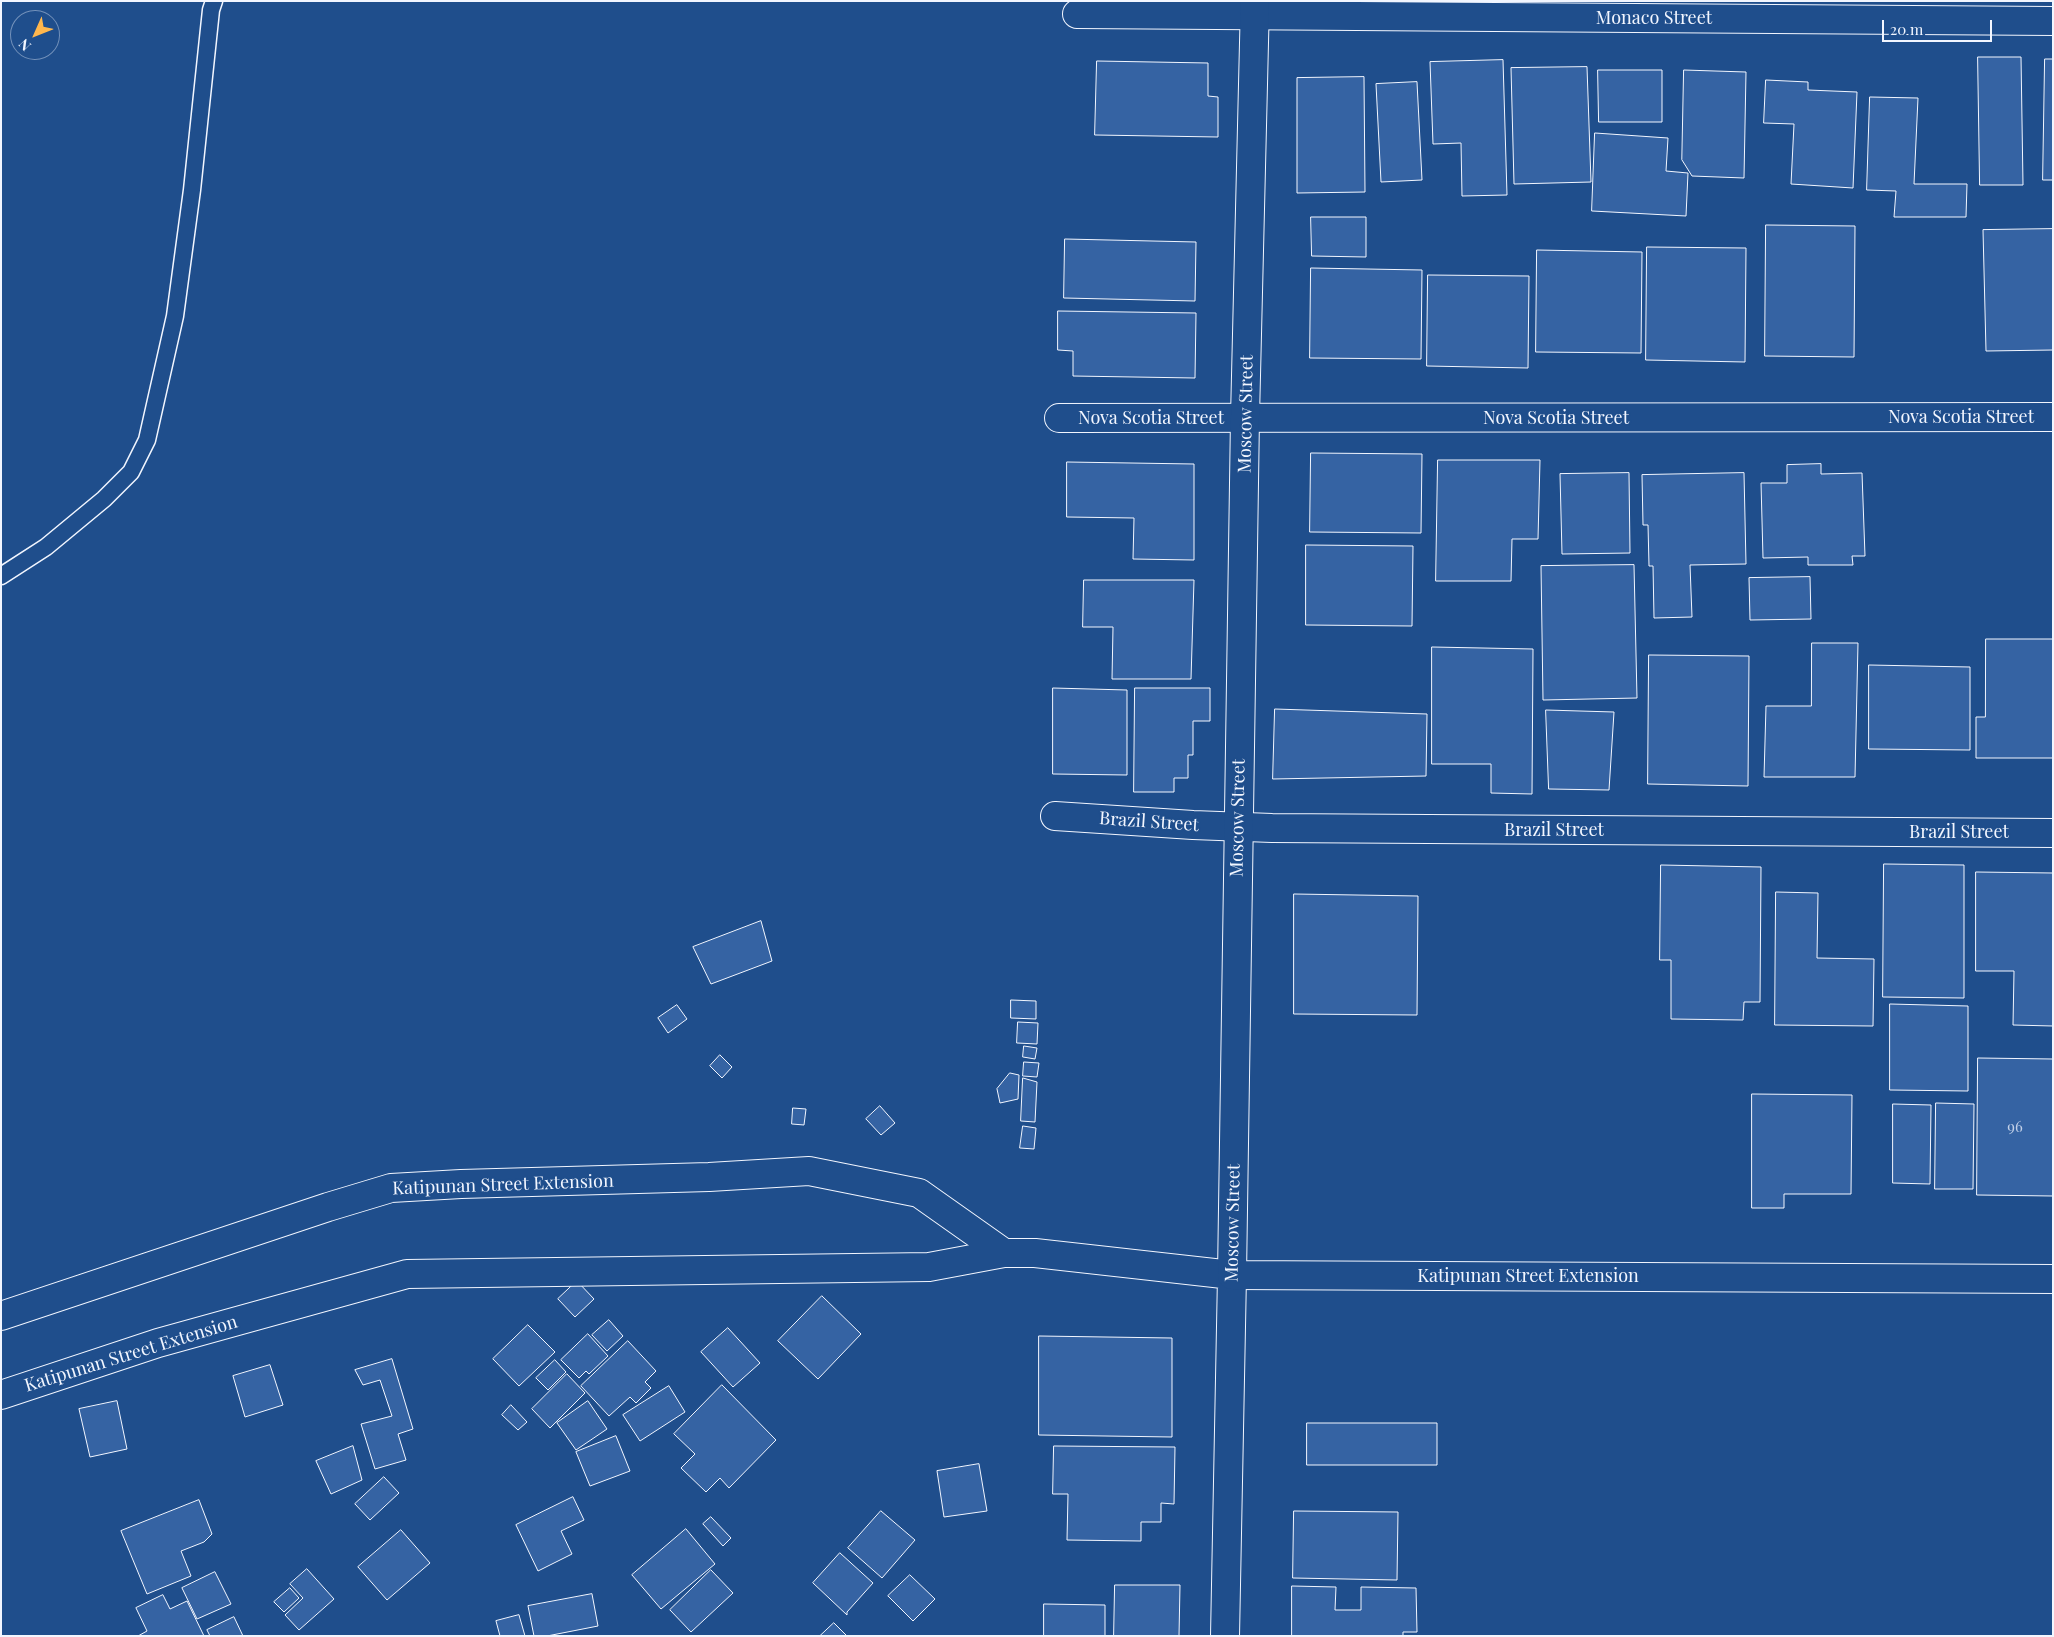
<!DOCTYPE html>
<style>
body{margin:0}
#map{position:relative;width:2054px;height:1637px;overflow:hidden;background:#1f4e8c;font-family:"Playfair Display",serif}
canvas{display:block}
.frame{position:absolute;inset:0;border:2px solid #f2f6ff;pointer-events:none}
.north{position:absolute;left:10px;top:10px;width:50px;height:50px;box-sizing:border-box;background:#1f4e8c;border:1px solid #7391ba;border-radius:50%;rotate:226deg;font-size:14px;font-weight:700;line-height:20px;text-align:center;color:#f2f6ff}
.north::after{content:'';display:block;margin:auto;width:18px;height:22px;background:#ffb74d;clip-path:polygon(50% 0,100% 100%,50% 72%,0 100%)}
.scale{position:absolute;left:1882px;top:20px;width:110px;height:22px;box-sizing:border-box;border:2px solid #f2f6ff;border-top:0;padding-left:6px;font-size:15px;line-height:18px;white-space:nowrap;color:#f2f6ff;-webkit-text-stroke:4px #1f4e8c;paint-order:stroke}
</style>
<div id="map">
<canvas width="2054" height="1637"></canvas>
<div class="frame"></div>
<div class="north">N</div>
<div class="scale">20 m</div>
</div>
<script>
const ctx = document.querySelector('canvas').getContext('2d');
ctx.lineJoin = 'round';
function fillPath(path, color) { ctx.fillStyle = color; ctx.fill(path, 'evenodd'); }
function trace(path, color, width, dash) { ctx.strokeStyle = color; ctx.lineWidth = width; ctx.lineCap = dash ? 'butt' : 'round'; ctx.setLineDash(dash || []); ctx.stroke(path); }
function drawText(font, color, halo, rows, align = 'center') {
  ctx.font = font + ' "Playfair Display",serif'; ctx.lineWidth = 4; ctx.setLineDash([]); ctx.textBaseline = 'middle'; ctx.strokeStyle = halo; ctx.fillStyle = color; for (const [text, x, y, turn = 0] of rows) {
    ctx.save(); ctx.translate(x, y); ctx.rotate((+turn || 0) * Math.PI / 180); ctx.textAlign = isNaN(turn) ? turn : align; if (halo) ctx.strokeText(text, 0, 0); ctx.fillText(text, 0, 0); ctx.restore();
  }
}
const building = new Path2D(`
 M1978 57H2021L2023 185H1980Z
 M2045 59H2053V180H2043Z
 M1503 60 1507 195 1462 196 1461 143 1433 144 1430 62Z
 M1097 61 1208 63V96L1218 97V137L1095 135Z
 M1587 67 1591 182 1514 184 1511 68Z
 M1598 70H1662V122H1599Z
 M1684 70 1746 72 1744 178 1692 176 1682 160Z
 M1364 77 1365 192 1297 193V78Z
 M1766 80 1808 82V90L1857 92 1853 188 1791 184 1794 124 1764 123Z
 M1417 82 1422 180 1381 182 1376 84Z
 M1870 97 1918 98 1914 184H1967L1966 217H1894L1896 191 1867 190Z
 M1595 133 1668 138 1666 171 1688 173 1686 216 1592 211Z
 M1311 217H1366V257L1312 256Z
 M1766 225 1855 226 1854 357 1765 356Z
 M2053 229V350L1986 351 1983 230Z
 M1065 239 1196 242 1195 301 1064 298Z
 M1647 247 1746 248 1745 362 1646 360Z
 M1537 250 1642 252 1641 353 1536 352Z
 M1311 268 1422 270 1421 359 1310 358Z
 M1428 275 1529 276 1528 368 1427 366Z
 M1058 311 1196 313 1195 378 1073 376V351L1058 350Z
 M1311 453 1422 454 1421 533 1310 532Z
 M1438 460H1540L1538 539H1512L1511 581H1436Z
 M1067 462 1194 464V560L1133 559 1134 518 1067 517Z
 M1821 464V474L1862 473 1865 556H1852L1853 565H1808V557L1763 558 1761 483H1787V465Z
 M1629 473 1630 553 1562 554 1560 474Z
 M1744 473 1746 564 1690 565 1692 617 1654 618 1653 566H1649L1648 525H1643L1642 475Z
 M1306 545 1413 546 1412 626 1306 625Z
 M1634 565 1637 698 1543 700 1541 566Z
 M1810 577 1811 619 1750 620 1749 578Z
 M1084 580H1194L1191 679H1112L1113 627H1083Z
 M1986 639H2053V758H1976V717H1985Z
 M1812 643H1858L1855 777H1764L1766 706H1811Z
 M1432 647 1533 649 1532 794 1491 793V764H1432Z
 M1649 655 1749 656 1748 786 1648 784Z
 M1869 665 1970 667V750L1869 749Z
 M1053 688 1127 690V775L1053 774Z
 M1135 688H1210V721H1193V755H1188V778H1174V792H1134Z
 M1275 709 1427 714 1426 776 1273 779Z
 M1546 710 1614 712 1609 790 1549 789Z
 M1884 864 1964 865V998L1883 997Z
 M1661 865 1761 867 1760 1002H1744L1743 1020 1671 1019V960H1660Z
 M1976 872 2053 873V1026L2013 1025 2014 971H1976Z
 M1776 892 1818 893 1817 958 1874 959 1873 1026 1775 1025Z
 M1294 894 1418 896 1417 1015 1294 1014Z
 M761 921 772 961 711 984 693 947Z
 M1011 1000 1036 1001V1019L1011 1018Z
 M1890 1004 1968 1006V1091L1890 1090Z
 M677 1005 687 1019 668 1033 658 1018Z
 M1018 1022 1038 1023 1037 1044 1017 1043Z
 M1024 1046 1037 1048 1035 1059 1023 1057Z
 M720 1055 732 1067 722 1078 710 1066Z
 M1978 1058 2053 1059V1196L1977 1195Z
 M1024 1062 1039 1063 1037 1077 1023 1076Z
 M1010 1073 1019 1075 1018 1099 1000 1103 997 1089Z
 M1023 1078 1037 1082 1035 1122 1021 1121Z
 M1752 1094 1852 1095 1851 1194H1784V1208H1752Z
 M1936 1103 1974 1104 1973 1189H1935Z
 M1893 1104 1931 1105 1930 1184 1893 1183Z
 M880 1106 895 1123 881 1135 866 1119Z
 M793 1108 806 1109 804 1125 792 1124Z
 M1023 1126 1036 1128 1034 1149 1020 1148Z
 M577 1281 594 1299 575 1317 558 1299Z
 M822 1296 861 1334 818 1379 778 1341Z
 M609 1320 623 1336 607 1351 592 1335Z
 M528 1325 555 1352 519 1386 493 1359Z
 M728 1328 760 1363 733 1387 701 1352Z
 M588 1334 608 1356 589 1374 586 1371 579 1378 561 1360Z
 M1039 1336 1172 1338V1437L1039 1435Z
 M628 1341 656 1371 645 1382 651 1388 636 1403 630 1397 609 1416 581 1386Z
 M392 1359 413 1429 398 1434 406 1460 375 1469 361 1424 392 1416 380 1380 363 1385 355 1370Z
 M555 1360 566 1372 548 1390 536 1378Z
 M270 1365 283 1405 245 1417 233 1376Z
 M567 1374 585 1393 550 1428 532 1409Z
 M722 1385 776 1440 729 1488 720 1478 706 1492 681 1468 695 1454 674 1434Z
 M669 1386 685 1412 640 1441 623 1415Z
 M117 1401 127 1449 90 1457 79 1409Z
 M588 1401 607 1429 576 1450 557 1423Z
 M511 1405 527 1422 518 1430 502 1415Z
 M1307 1423H1437V1465H1307Z
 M616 1436 630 1471 590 1486 576 1452Z
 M353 1446 362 1480 331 1494 316 1461Z
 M1054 1446 1175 1447 1174 1504 1161 1503V1522H1141V1541L1067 1540 1068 1494H1053Z
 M979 1464 987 1511 944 1517 937 1471Z
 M384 1477 399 1493 370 1520 355 1504Z
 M573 1497 584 1520 561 1531 572 1554 538 1571 516 1525Z
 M199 1500 212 1534 204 1542 181 1551 191 1576 147 1594 121 1531Z
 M881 1511 915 1540 882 1578 848 1548Z
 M1294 1511 1398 1512 1397 1580 1293 1578Z
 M711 1517 731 1538 723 1546 703 1524Z
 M686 1529 715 1564 661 1609 632 1575Z
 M401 1530 430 1563 387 1600 358 1567Z
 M840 1553 873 1583 847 1612V1615L813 1583Z
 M307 1569 334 1599 299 1630 285 1615 303 1598 290 1584Z
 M711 1570 733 1593 691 1632 670 1610Z
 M215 1572 231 1604 197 1619 182 1588Z
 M910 1575 935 1599 913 1621 888 1596Z
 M1115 1585H1180L1179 1636H1114Z
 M1292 1586 1336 1587 1335 1610H1361V1587L1416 1588 1417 1632H1403V1636H1292Z
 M290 1588 299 1598 284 1612 274 1602Z
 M592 1594 598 1626 547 1636H534L528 1606Z
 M163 1595 170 1609 187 1601 204 1636H138L147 1631 136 1608Z
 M1044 1604 1105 1605V1636H1044Z
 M519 1615 525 1636H500L496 1621Z
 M234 1617 243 1636H210L207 1630Z
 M834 1623 847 1636H820Z`);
const lane = new Path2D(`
 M1 576 46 547 104 499 131 472 147 440 175 316 192 190 211 10 214 1`);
const street = new Path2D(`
 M1077 14 2053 21
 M1059 418 2053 417
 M1055 816 1193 825 1272 828 2053 833
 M1 1316 328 1207 391 1188 461 1184 709 1177 809 1171 919 1193 1004 1253
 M1 1395 158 1343 407 1274 929 1267 1004 1253H1035L1232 1275 1225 1636`);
const secondary = new Path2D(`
 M1255 1 1245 417 1232 1275 2053 1279`);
const numberNames = [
 ["96",2015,1127]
];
const streetNames = [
 ["Monaco Street",1654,18],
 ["Moscow Street",1246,414,-89],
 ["Nova Scotia Street",1961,417],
 ["Nova Scotia Street",1151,418],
 ["Nova Scotia Street",1556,418],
 ["Moscow Street",1238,818,-89],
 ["Brazil Street",1149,822,4],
 ["Brazil Street",1554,830],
 ["Brazil Street",1959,832],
 ["Katipunan Street Extension",503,1185,-2],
 ["Moscow Street",1233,1223,-89],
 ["Katipunan Street Extension",1528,1276],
 ["Katipunan Street Extension",131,1354,-17]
];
fillPath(building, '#3563a3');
trace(building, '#f2f6ff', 1);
trace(lane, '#f2f6ff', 19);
trace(street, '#f2f6ff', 30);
trace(secondary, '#f2f6ff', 30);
trace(lane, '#1f4e8c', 16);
trace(street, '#1f4e8c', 28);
trace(secondary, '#1f4e8c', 28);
drawText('15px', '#c3d1e8', null, numberNames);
drawText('18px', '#f2f6ff', '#1f4e8c', streetNames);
</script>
